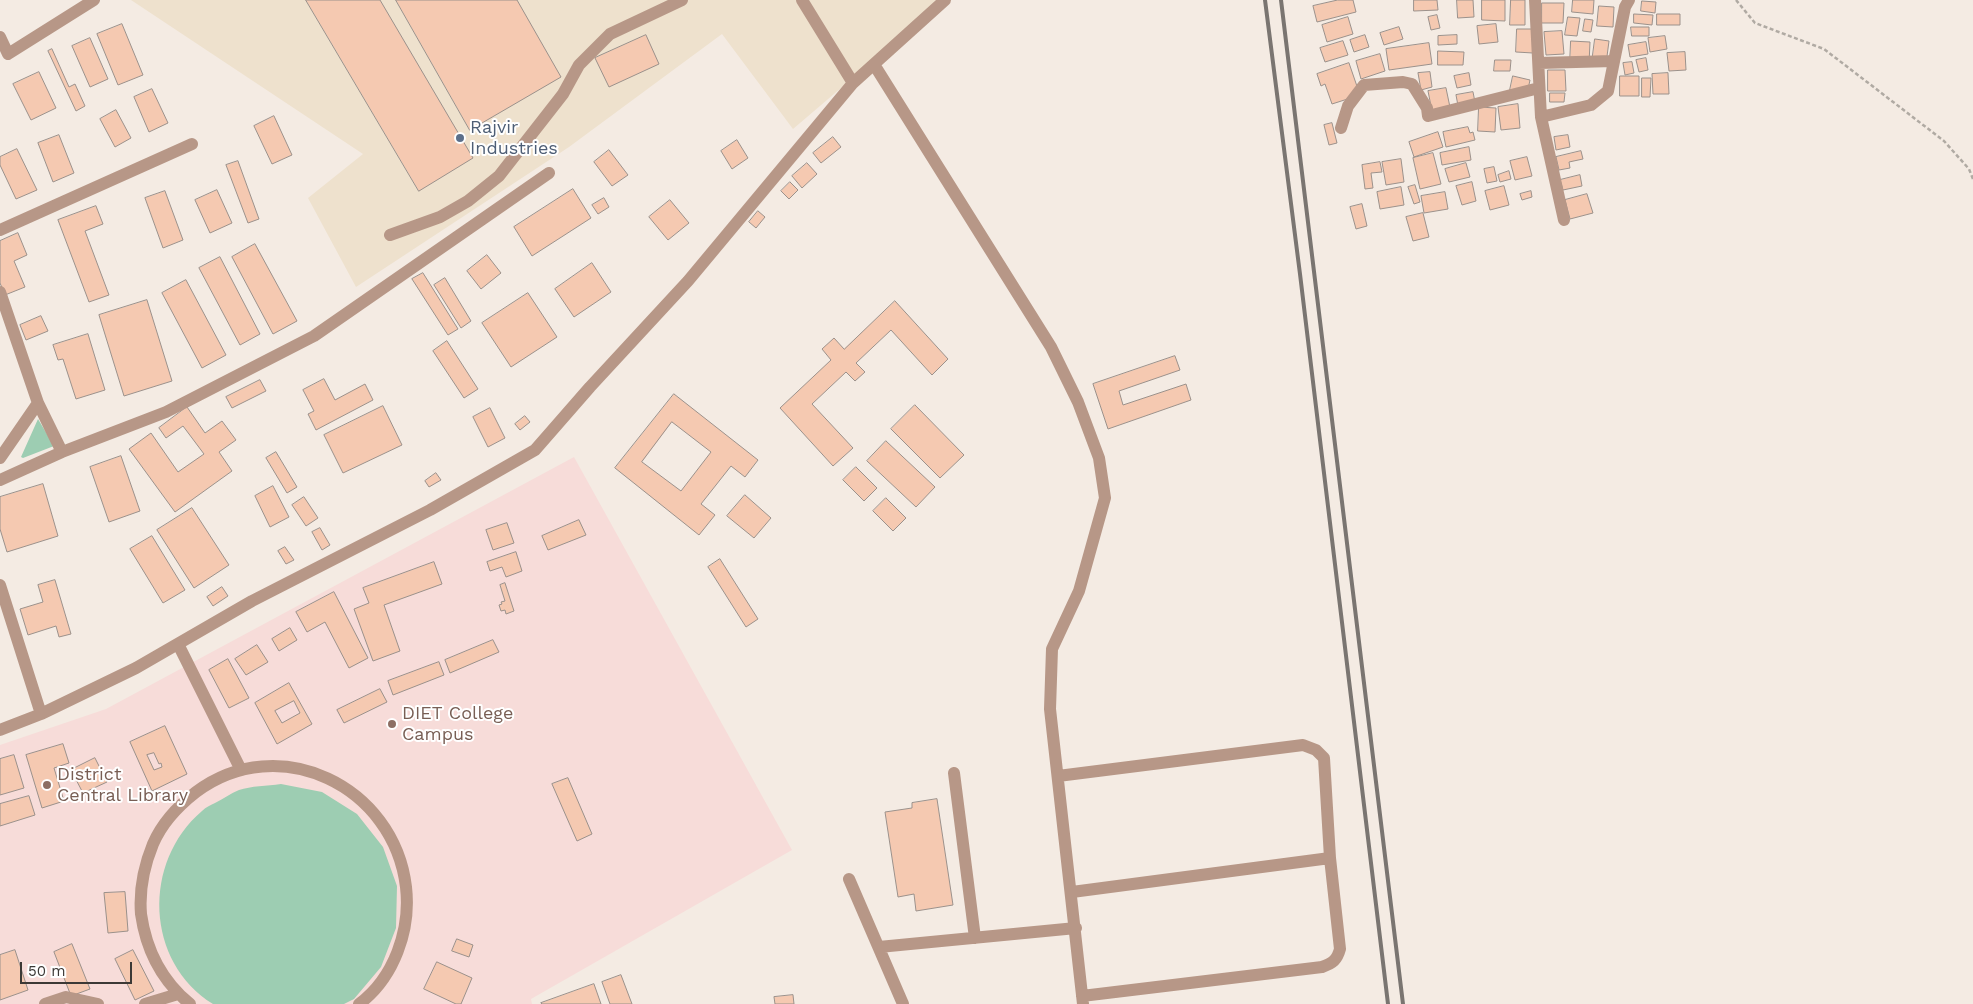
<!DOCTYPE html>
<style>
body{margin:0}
#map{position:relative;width:1973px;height:1004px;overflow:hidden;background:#f4ebe3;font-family:"Work Sans",sans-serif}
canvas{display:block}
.scale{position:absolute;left:20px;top:962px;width:112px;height:22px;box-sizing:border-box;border:2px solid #3c3936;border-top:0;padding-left:6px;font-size:15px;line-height:18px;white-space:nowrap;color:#3c3936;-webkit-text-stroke:4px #fff;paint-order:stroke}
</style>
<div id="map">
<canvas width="1973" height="1004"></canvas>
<div class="scale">50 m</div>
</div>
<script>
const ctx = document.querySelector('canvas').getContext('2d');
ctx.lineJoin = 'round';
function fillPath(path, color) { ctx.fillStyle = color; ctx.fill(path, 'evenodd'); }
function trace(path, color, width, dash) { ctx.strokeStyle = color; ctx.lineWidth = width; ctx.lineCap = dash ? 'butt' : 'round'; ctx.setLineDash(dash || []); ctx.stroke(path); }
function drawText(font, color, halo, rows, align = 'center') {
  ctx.font = font + ' "Work Sans",sans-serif'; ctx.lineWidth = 4; ctx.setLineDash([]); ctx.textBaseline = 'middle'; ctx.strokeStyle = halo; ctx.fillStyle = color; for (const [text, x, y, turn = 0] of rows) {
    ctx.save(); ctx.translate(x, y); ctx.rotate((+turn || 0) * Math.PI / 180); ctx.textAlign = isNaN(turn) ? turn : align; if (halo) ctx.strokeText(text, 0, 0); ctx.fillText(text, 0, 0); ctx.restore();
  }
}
const industrial = new Path2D(`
 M131 0H944L793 129 722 34 569 147 356 287 308 198 363 154Z`);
const education = new Path2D(`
 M574 457 792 850 531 999 532 1004H0V745L106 709Z`);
const green = new Path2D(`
 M38 419 54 446 23 458 21 457Z
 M281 784 322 792 357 814 383 847 397 886 396 928 381 967 354 999 344 1004H213C145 962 142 862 202 811 206 807 211 805 215 803 223 799 231 793 239 790 251 786 267 786 281 784Z`);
const building = new Path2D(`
 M306 0H380L473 158 419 191Z
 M396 0H517L561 77 470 130Z
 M1338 0H1353L1356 12 1317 22 1313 6Z
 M1414 0H1437L1438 10 1414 11Z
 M1457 0H1473L1474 17 1458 18Z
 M1482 0H1505V21L1482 20Z
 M1511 0H1525V25H1510Z
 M1573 0H1594L1593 14 1572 12Z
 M1642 1 1656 2 1655 13 1641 11Z
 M1542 3H1564L1563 23H1542Z
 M1599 6 1614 7 1613 27 1597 26Z
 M1634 14 1653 15 1652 25 1634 23Z
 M1657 14H1680V25H1657Z
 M1437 15 1440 28 1431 30 1428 17Z
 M1348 17 1353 34 1327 42 1322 25Z
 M1568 17 1580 18 1577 36 1565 35Z
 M1585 19 1593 20 1591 32 1583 31Z
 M122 24 143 75 118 85 97 34Z
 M1496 24 1498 42 1479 44 1477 26Z
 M1399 27 1403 39 1384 45 1380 33Z
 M1631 27H1649V36H1632Z
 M1517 29H1533V53L1516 52Z
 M1562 31 1564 54 1546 55 1544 32Z
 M646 35 659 64 609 87 595 58Z
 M1365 35 1369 47 1354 52 1350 40Z
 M1457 35V44L1438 45V36Z
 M1665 36 1667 49 1650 52 1648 38Z
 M90 38 108 79 90 87 72 46Z
 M1595 39 1609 41 1606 64 1592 62Z
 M1343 41 1348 55 1325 62 1320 48Z
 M1571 41 1590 42 1589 64 1570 63Z
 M1646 42 1648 54 1630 57 1628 45Z
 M1429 43 1432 64 1389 70 1386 49Z
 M52 49 69 87 75 84 85 106 76 111 48 51Z
 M1438 51 1464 52 1463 65H1438Z
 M1685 52 1686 70 1669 71 1667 53Z
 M1380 54 1385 71 1361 79 1356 61Z
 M1646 58 1648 70 1639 72 1636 60Z
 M1495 60H1511L1510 71H1494Z
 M1632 62 1634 73 1625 75 1623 63Z
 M1349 63 1360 95 1332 104 1325 84 1321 86 1317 74Z
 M1548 70H1565L1566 91H1548Z
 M39 72 56 108 31 120 13 84Z
 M1430 72 1432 87 1421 90 1418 73Z
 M1469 73 1471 85 1457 88 1454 76Z
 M1668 73 1669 94H1653L1652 74Z
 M1513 76 1530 80 1527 94 1510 90Z
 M1620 76H1639V96H1620Z
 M1642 78H1651L1650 97H1642Z
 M1446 88 1451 112 1433 116 1428 91Z
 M152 89 168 123 149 132 134 97Z
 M1473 92 1476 107 1459 111 1456 95Z
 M1550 93H1565L1564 102H1550Z
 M1518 104 1520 128 1501 130 1498 107Z
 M1479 107 1496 108 1495 132 1478 131Z
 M116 110 131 138 115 147 100 119Z
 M274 116 292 155 272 164 254 126Z
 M1332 123 1337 143 1329 145 1324 125Z
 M1468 127 1470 133 1473 132 1475 140 1446 147 1443 132Z
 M1438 132 1443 147 1414 157 1409 142Z
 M59 135 74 173 53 182 38 143Z
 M1568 135 1570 147 1556 150 1554 137Z
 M833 137 841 147 821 163 813 153Z
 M737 140 748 158 732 169 721 151Z
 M1469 147 1471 160 1442 165 1440 153Z
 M17 149 37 190 16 199 0 165V157Z
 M609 150 628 175 612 186 594 162Z
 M1581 151 1583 159 1569 162 1570 168 1559 170 1556 157Z
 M1433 153 1441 184 1420 189 1413 158Z
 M1527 157 1532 176 1515 180 1510 161Z
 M1401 159 1404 182 1386 185 1382 162Z
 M238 161 259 219 248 223 226 165Z
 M1380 162 1382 172 1371 173 1373 188 1365 189 1362 165Z
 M807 163 817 174 802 188 792 176Z
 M1466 163 1470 177 1449 182 1445 169Z
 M1494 167 1497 181 1487 183 1484 169Z
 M1509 171 1511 179 1500 182 1498 175Z
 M1580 175 1582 186 1563 190 1560 180Z
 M790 182 798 190 789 199 781 191Z
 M1472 182 1476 201 1462 205 1456 186Z
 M1415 185 1420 202 1414 204 1408 187Z
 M1504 186 1509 205 1490 210 1485 191Z
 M1401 187 1404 205 1380 209 1377 192Z
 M573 189 591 218 532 256 514 227Z
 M217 190 232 223 210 233 195 200Z
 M165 191 183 240 163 248 145 198Z
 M1531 191 1532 197 1522 200 1520 194Z
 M1445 192 1448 209 1424 213 1421 196Z
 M1587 194 1593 213 1570 219 1565 200Z
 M604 198 609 207 598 214 592 205Z
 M670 200 689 223 668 240 649 217Z
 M1362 204 1367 226 1356 229 1350 207Z
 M96 206 103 224 85 231 109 295 89 302 58 220Z
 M758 211 765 217 756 228 749 222Z
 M1423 213 1429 237 1413 241 1406 217Z
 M18 233 27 255 14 261 25 287 5 295 0 283V241Z
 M255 244 297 321 273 334 232 257Z
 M487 255 501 273 481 289 467 271Z
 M220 257 260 334 240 345 199 268Z
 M592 263 611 292 574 317 555 289Z
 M423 273 458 329 448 335 412 279Z
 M445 278 471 321 461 328 434 285Z
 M186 280 226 355 202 368 162 293Z
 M528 293 557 337 511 367 482 323Z
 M147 300 172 381 124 396 99 315Z
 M895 301 948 359 932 375 891 330 856 363 865 372 855 381 846 372 812 404 853 448 833 466 780 408 831 360 822 349 834 338 844 349Z
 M41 316 48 331 26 340 20 325Z
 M88 334 105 390 76 399 63 359 58 360 53 345Z
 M447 341 478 389 464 398 433 351Z
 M1175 356 1180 370 1119 391 1123 405 1186 384 1191 400 1108 429 1093 384Z
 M324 379 335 400 365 384 373 400 316 430 308 414 314 411 303 390Z
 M260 380 266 391 232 408 226 397Z
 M674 394 758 460 745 477 731 466 701 504 715 515 699 535 615 468ZM672 422 711 452 681 491 642 462Z
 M915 405 964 455 940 478 891 429Z
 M383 406 402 445 343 473 324 435Z
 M187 407 205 433 222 421 236 440 219 452 232 471 175 512 129 449 151 433 178 472 204 454 183 426 166 438 159 428Z
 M490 408 505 438 488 447 473 417Z
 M525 416 530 422 520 430 515 424Z
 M886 441 935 487 916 507 867 461Z
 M276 452 297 487 287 493 266 458Z
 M121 456 140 511 109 522 90 467Z
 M856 467 877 488 864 501 843 480Z
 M436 473 441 480 429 487 425 481Z
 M43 484 58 536 7 552 0 529V497Z
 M273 486 289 517 270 527 255 496Z
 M745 495 771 518 754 538 727 516Z
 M304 497 318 518 306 526 292 505Z
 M886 498 906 518 893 531 873 511Z
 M192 508 229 565 194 588 157 530Z
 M579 520 586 535 548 550 542 536Z
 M507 523 514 543 493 550 486 530Z
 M320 528 330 545 322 550 312 532Z
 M152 536 185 590 163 603 130 549Z
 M285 547 294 560 286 564 278 551Z
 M516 552 522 571 506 577 502 567 490 571 487 562Z
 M720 559 758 619 746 627 708 567Z
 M434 562 442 584 384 605 400 651 373 661 354 609 369 603 363 588Z
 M55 580 71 634 59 637 56 626 28 635 20 609 43 602 38 585Z
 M505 583 514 611 506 614 505 610 501 611 499 605 502 604 501 602 505 601 500 585Z
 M222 587 228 596 213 606 207 597Z
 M334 592 368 658 349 668 325 622 307 632 296 612Z
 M290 628 297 640 279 651 272 639Z
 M493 640 499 652 450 673 445 660Z
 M257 645 268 662 246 675 235 659Z
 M228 659 249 698 229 708 209 670Z
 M439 662 444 675 393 695 388 681Z
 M289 683 312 724 277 744 255 703ZM294 701 300 713 282 723 275 711Z
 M380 689 387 702 344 723 337 710Z
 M165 726 187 774 152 791 130 742ZM154 753 159 764 161 763 162 767 154 770 147 755Z
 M63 744 69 763 54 768 64 801 42 808 26 755Z
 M14 755 24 788 0 795V759Z
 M95 758 107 782 83 793 71 770Z
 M568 778 592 834 577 841 552 784Z
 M29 796 35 815 0 826V804Z
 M937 799 953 905 916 911 914 894 898 897 885 812 912 808V803Z
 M125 892 128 931 108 933 104 893Z
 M457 939 473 945 469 957 452 951Z
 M72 944 90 989 71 996 54 952Z
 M15 950 28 990 0 1000V955Z
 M133 950 154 991 135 1000 115 959Z
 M437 962 472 978 461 1004H456L424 989Z
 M621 975 632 1004H610L602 982Z
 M594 984 601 1004H542L541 1003Z
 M793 995 794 1004H775L774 997Z`);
const path = new Path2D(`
 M1736 0 1755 23 1824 49 1944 141 1969 169 1973 179`);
const minor = new Path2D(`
 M802 0 853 83
 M1535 0 1541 117 1564 220
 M0 37 8 54 94 0
 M1539 63 1613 61
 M875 66 1051 347 1078 402 1099 458 1105 498 1079 591 1052 649 1050 709 1083 1004
 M1541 117 1591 105 1608 91 1625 7 1629 0
 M1341 128 1348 106 1364 85 1403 82 1412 84 1427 108 1428 116 1539 88
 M0 230 192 144
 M390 235 440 217 468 201 499 176 563 94 579 65 610 34 682 0
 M0 292 38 403 0 458
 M62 452 166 412 314 336 549 173
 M0 480 62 452 38 403
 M0 585 41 714
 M178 644 241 770
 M0 730 41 714 136 668 252 601 430 510 535 450 590 387 688 281 853 83 945 0
 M954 773 975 938
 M1058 776 1303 745 1316 750 1324 758 1330 858 1072 892
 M849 879 903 1004
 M879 947 1076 928
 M1082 996 1322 967C1333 963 1337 960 1340 949L1330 858
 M45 1004 66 997 98 1004
 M145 1004 178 994
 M190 1004C162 981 146 949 141 914 139 889 144 866 153 844 162 823 178 806 196 792 279 730 394 786 406 887 411 930 394 978 359 1004`);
const rail = new Path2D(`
 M1265 0 1300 274 1388 1004
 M1281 0 1403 1004`);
const markers = [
 [460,138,5,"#5c6f8a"],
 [392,724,5,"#8d6e63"],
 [47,785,5,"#8d6e63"]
];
const serviceNames = [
 ["Rajvir",470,128],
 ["Industries",470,149]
];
const educationNames = [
 ["DIET College",402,714],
 ["Campus",402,735],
 ["District",57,775],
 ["Central Library",57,796]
];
fillPath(industrial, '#eee1cd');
fillPath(education, '#f7dcd9');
fillPath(green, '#9dcdb2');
fillPath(building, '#f5c9b1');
trace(building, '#9b918b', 1);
trace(path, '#b0aaa3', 2.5, [4, 2.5]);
trace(minor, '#b79787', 12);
trace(rail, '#7a7571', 4);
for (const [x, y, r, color] of markers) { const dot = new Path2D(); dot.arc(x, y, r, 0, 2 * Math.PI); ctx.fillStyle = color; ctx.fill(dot); trace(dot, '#fff', 2); }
drawText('18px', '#4e5e75', '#fff', serviceNames, 'left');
drawText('18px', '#785e54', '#fff', educationNames, 'left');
</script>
